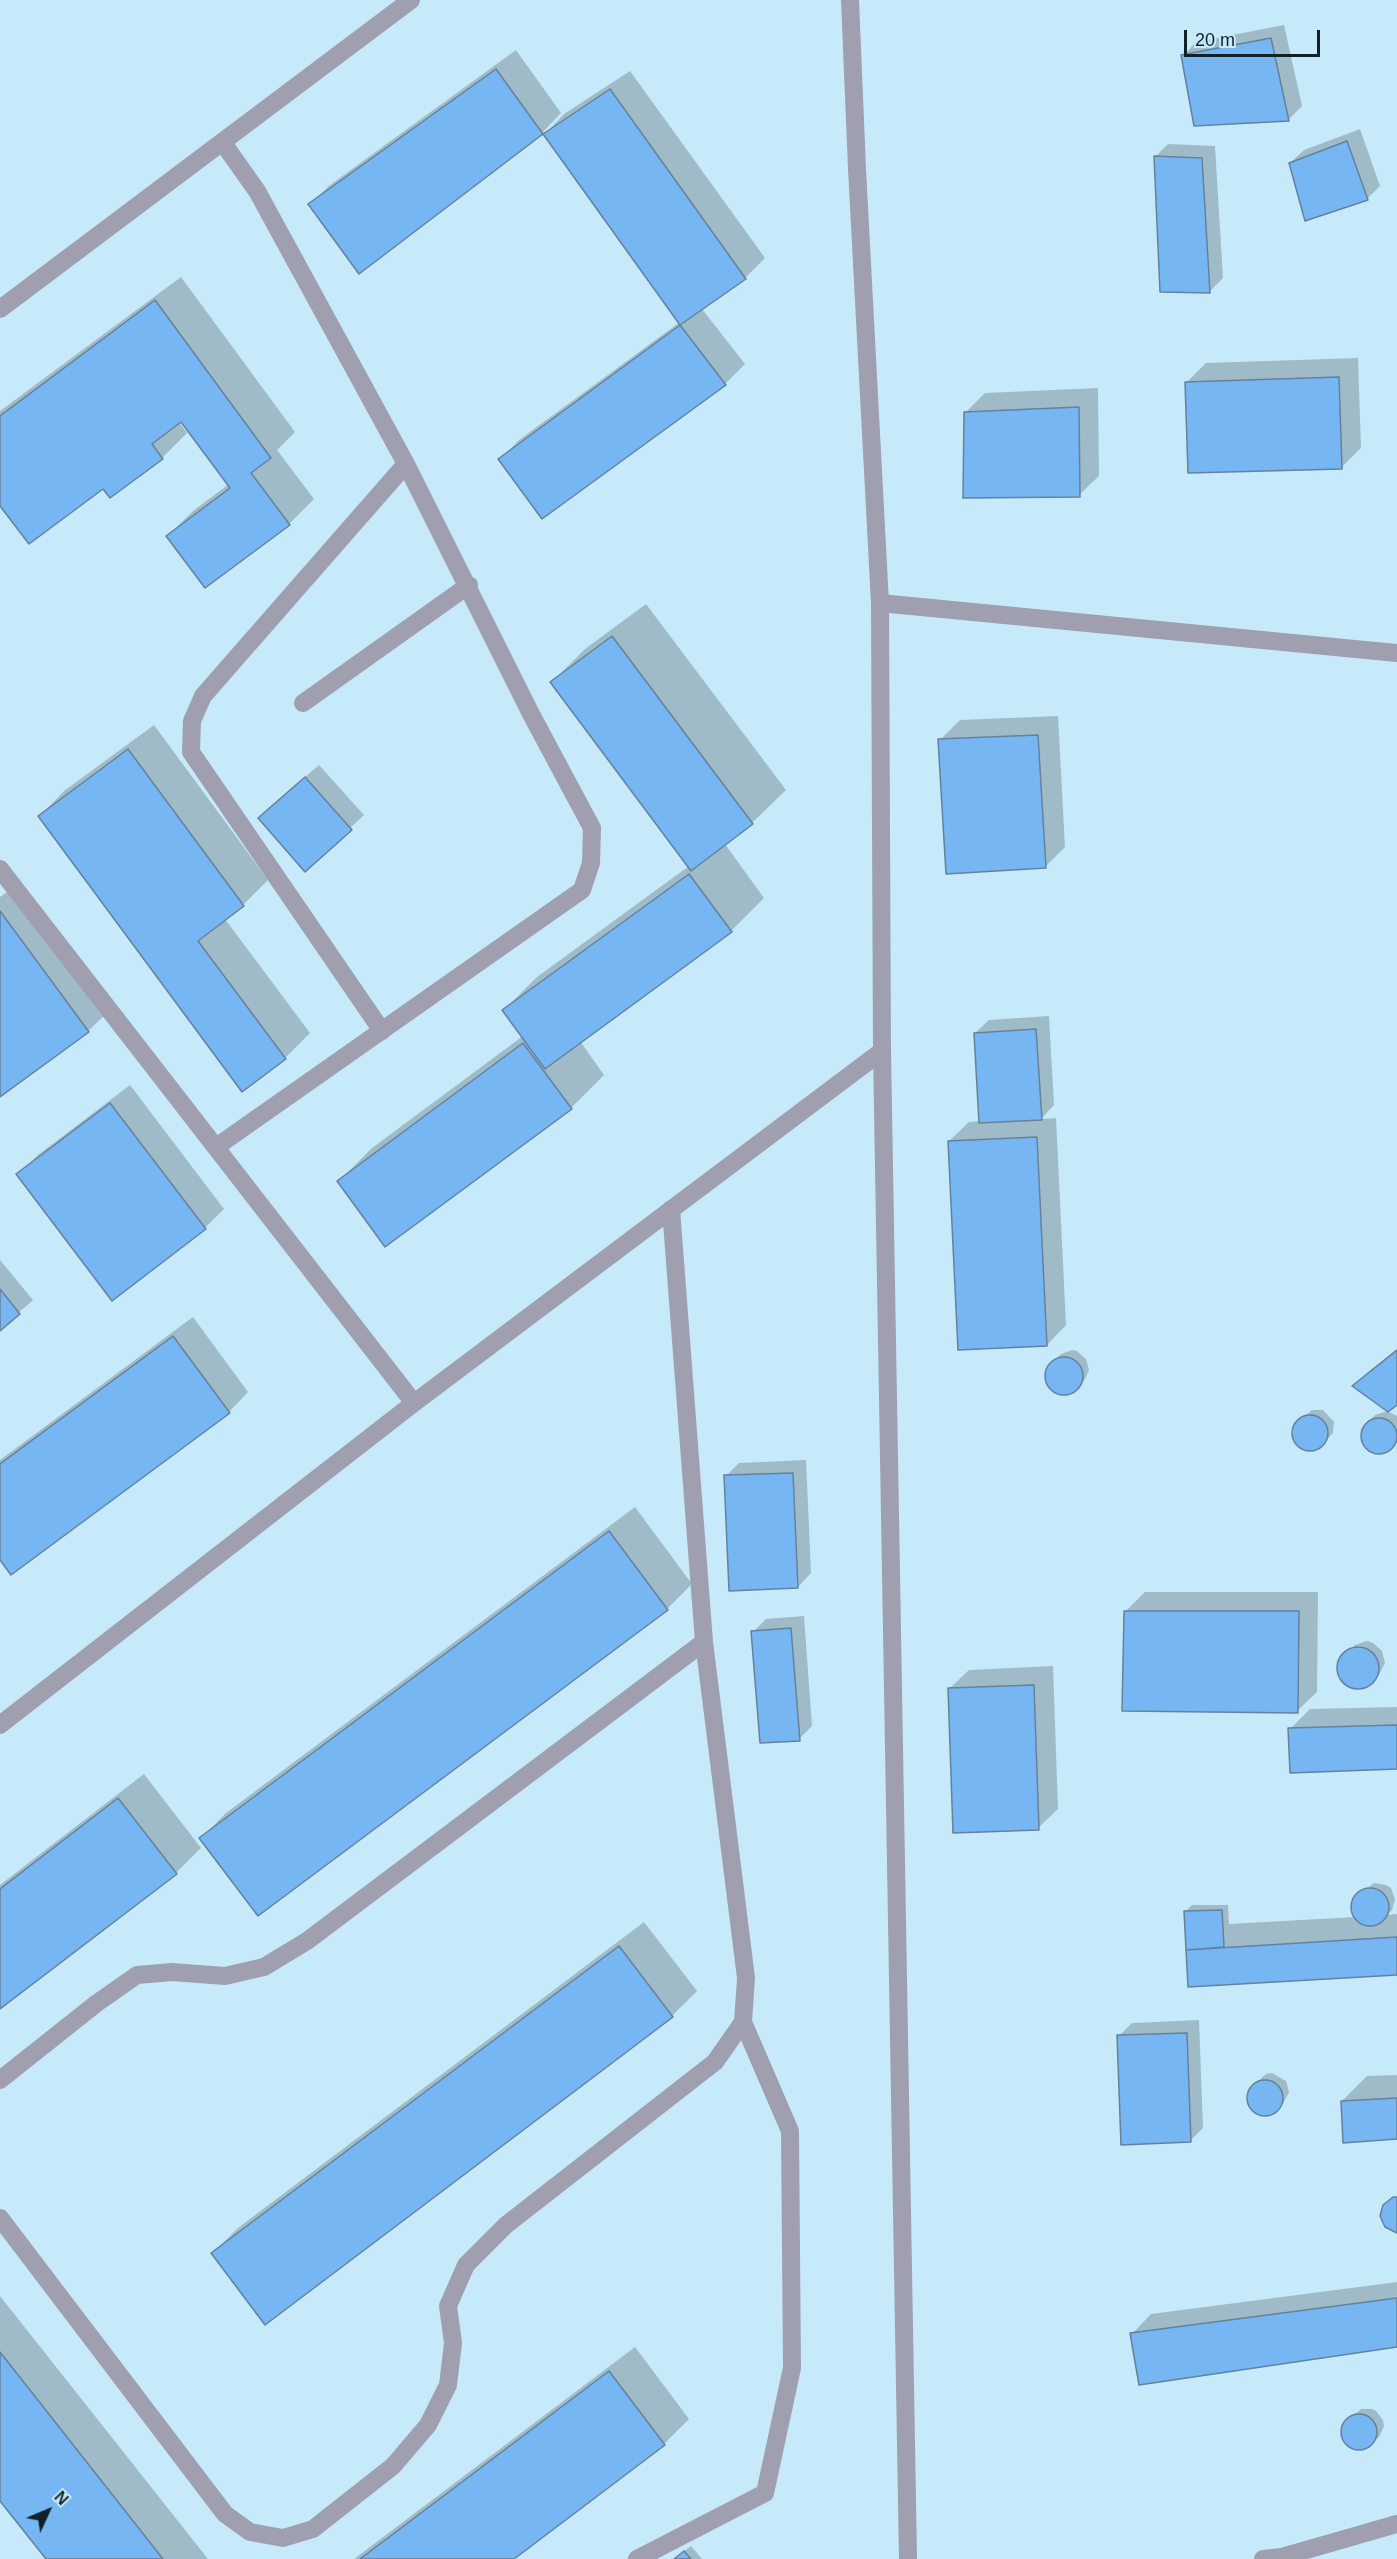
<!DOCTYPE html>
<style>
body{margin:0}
#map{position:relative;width:1397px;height:2559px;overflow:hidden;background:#c7eafa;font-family:Helvetica,sans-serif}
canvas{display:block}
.north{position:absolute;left:18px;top:2481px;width:60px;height:60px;-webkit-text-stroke:4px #c7eafa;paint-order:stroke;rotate:46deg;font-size:16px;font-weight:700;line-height:24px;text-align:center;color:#102128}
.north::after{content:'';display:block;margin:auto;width:21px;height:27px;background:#102128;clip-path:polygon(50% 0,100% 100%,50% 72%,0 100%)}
.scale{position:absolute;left:1184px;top:30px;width:136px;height:27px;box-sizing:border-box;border:3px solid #102128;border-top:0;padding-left:8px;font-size:18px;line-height:21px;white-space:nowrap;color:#102128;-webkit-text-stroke:4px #c7eafa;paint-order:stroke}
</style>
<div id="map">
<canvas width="1397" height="2559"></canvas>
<div class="north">N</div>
<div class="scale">20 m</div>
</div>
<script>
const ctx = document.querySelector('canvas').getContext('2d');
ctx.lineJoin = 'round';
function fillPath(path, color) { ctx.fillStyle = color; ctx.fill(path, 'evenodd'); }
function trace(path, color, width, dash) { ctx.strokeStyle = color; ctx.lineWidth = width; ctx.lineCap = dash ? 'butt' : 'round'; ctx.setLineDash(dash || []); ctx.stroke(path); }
const shadow = new Path2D(`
 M1284 25 1302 106 1289 119 1195 124 1183 56 1196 42Z
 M516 50 561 113 542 133 310 204 330 185Z
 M630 71 765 258 745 278 702 309 745 364 725 384 500 460 519 440 680 322 545 134 564 114Z
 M1360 129 1380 186 1367 199 1290 163 1304 150Z
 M1168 144 1215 146 1223 278 1210 291 1155 157Z
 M181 277 295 432 277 450 314 499 289 524 168 536 193 511 229 484 182 420 179 422 187 433 162 458 104 487 0 503V411Z
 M1358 358 1361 448 1342 467 1186 383 1206 363Z
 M1098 388 1099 476 1079 495 965 413 985 393Z
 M646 604 786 790 752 823 725 844 764 898 731 931 580 1041 604 1075 571 1108 339 1181 372 1148 523 1036 504 1010 537 977 689 866 552 682 585 649Z
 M1058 716 1065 847 1045 867 940 740 960 720Z
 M154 725 268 880 243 905 225 919 310 1033 285 1058 242 1090 40 816 64 791Z
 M319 765 364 815 305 870 273 805Z
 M15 886 108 1012 88 1031 0 1095V897Z
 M1049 1016 1054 1105 1041 1119 1056 1118 1066 1325 1047 1345 949 1141 969 1122 981 1121 975 1033 989 1020Z
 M130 1085 224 1209 205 1228 18 1175 38 1155Z
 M0 1260 33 1300 0 1329Z
 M193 1317 248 1392 229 1412 0 1557V1460Z
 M1397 1349V1403L1354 1386 1367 1373Z
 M1072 1350 1077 1351 1086 1359 1089 1370 1084 1381 1077 1388 1066 1394H1060L1050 1387 1046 1375 1050 1365 1061 1354Z
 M1312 1410H1323L1334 1422 1333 1433 1318 1448 1307 1450 1302 1448 1294 1440 1296 1424Z
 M1387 1411 1397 1416V1442L1382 1452 1370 1450 1366 1447 1362 1437 1365 1426 1375 1415Z
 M806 1460 811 1573 798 1587 726 1476 739 1463Z
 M635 1507 692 1584 667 1609 201 1838 226 1813Z
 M1145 1592H1318L1317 1692 1297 1711 1126 1611Z
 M804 1616 812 1726 799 1739 753 1632 766 1619Z
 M1367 1641 1373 1643 1382 1651 1385 1663 1379 1675 1372 1682 1361 1687 1349 1685 1340 1675V1662L1355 1645Z
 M1053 1666 1058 1809 1038 1828 949 1689 969 1670Z
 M1397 1707V1768L1290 1729 1310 1709Z
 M144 1774 201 1848 176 1873 0 2007V1885Z
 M1374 1883 1386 1885 1391 1888 1395 1899 1392 1910 1387 1915 1397 1914V1973L1190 1985 1185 1912 1192 1905H1228L1229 1924 1355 1917 1352 1907 1357 1896Z
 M644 1922 697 1991 672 2016 213 2253 238 2228Z
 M1199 2020 1203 2128 1190 2141 1119 2036 1132 2023Z
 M1272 2073 1286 2081 1289 2092 1284 2102 1277 2109 1268 2115 1256 2113 1252 2110 1248 2099 1251 2088 1266 2074Z
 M1397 2075V2138L1342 2101 1367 2076Z
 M1397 2282V2345L1132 2334 1151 2314Z
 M0 2296 208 2559H48L0 2498Z
 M635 2347 689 2419 664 2444 511 2559H354Z
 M1361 2409H1372L1376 2411 1383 2420 1384 2426 1379 2437 1362 2449 1347 2444 1342 2433 1345 2423Z
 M691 2546 702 2559H674Z`);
const building = new Path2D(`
 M1271 38 1289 121 1194 126 1181 55Z
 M496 69 543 134 359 274 308 204Z
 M610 89 746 279 680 325 543 134Z
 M1347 141 1368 200 1305 221 1289 163Z
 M1154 156 1202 158 1210 293 1160 292Z
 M155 300 271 458 251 473 290 525 205 588 166 536 230 488 181 422 152 444 163 459 110 498 103 489 29 544 0 506V416Z
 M680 325 726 385 542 519 498 459Z
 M1339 377 1342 469 1188 473 1185 382Z
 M1079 407 1080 497 963 498 964 412Z
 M612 636 753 824 691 871 550 682Z
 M1038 735 1046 868 946 874 938 739Z
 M128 749 244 906 198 941 286 1059 242 1092 38 816Z
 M305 777 352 830 305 872 258 818Z
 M689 874 732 932 545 1069 502 1010Z
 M0 911 89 1032 0 1097Z
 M1036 1029 1042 1120 979 1123 974 1033Z
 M523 1043 572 1109 385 1247 337 1181Z
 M110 1103 206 1229 112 1301 16 1174Z
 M1037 1137 1047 1346 958 1350 948 1141Z
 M0 1289 20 1314 0 1331Z
 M173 1336 230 1413 11 1575 0 1560V1464Z
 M1397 1350V1405L1388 1412 1352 1386Z
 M1045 1376a19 19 0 1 1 38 0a19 19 0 1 1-38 0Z
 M1292 1433a18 18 0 1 1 36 0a18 18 0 1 1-36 0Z
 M1361 1436a18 18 0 1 1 36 0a18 18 0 1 1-36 0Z
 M793 1473 798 1588 729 1591 724 1475Z
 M609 1531 668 1610 258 1916 199 1838Z
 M1124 1611H1299L1298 1713 1122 1711Z
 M791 1628 800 1741 760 1743 751 1631Z
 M1337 1668a21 21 0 1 1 42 0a21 21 0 1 1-42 0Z
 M1034 1685 1039 1830 953 1833 948 1688Z
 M1397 1725V1769L1290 1773 1288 1728Z
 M118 1798 177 1874 0 2009V1889Z
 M1351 1907a19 19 0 1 1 38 0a19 19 0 1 1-38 0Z
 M1222 1910 1224 1947 1186 1950 1184 1911Z
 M1397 1937V1975L1188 1987 1186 1950Z
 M619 1946 673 2017 265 2325 211 2253Z
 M1187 2033 1191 2142 1121 2145 1117 2035Z
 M1247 2098a18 18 0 1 1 36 0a18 18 0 1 1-36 0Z
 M1397 2098V2139L1343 2143 1341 2101Z
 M1393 2197H1397V2233L1385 2227 1380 2216 1383 2205Z
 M1397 2298V2347L1139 2385 1130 2333Z
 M0 2352 163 2559H46L0 2501Z
 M609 2371 665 2445 514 2559H360Z
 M1341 2432a18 18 0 1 1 36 0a18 18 0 1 1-36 0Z
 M684 2551 691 2559H674Z`);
const minor = new Path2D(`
 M880 603 1397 653
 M303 703 469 585
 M0 869 414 1403
 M382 1031 191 752 192 721 203 696 406 464
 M216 1147 582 890 591 863 592 828 531 714 406 464 257 191 223 143
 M0 1725 414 1403 882 1051
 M0 2080 97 2003 137 1975 172 1972 225 1976 264 1967 307 1941 704 1642
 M0 2218 225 2514 250 2532 283 2538 313 2529 393 2466 428 2425 448 2385 453 2343 448 2306 466 2265 506 2225 715 2062 743 2022 746 1978 704 1642 671 1209
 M637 2559 765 2493 792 2368 790 2131 743 2022
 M1263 2559 1282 2557 1397 2524`);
const tertiary = new Path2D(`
 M850 0 857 169 880 603 882 1051 908 2559
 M0 309 411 0`);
fillPath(shadow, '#0003');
fillPath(building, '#75b6f3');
trace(building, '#65819d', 1.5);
trace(minor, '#a09faf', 18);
trace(tertiary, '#a09faf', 18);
</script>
